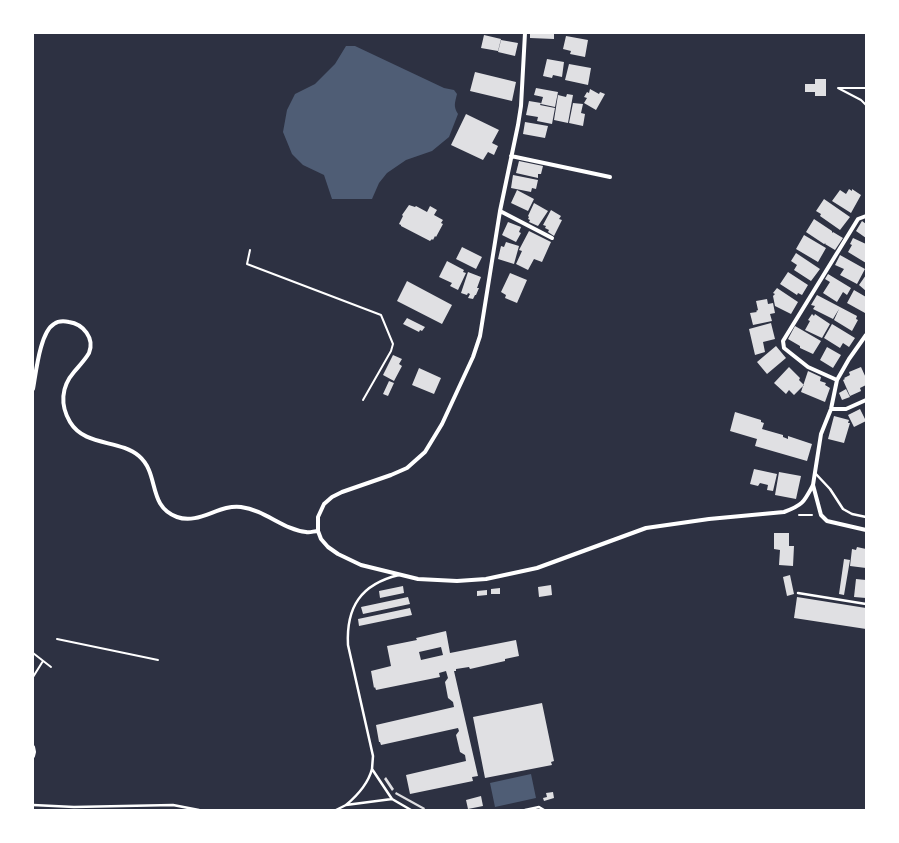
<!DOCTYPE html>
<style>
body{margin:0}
#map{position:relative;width:899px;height:843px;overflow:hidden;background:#2d3142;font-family:Commissioner,sans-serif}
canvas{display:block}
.frame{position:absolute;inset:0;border:34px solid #fff;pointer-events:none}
</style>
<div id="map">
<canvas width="899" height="843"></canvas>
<div class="frame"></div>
</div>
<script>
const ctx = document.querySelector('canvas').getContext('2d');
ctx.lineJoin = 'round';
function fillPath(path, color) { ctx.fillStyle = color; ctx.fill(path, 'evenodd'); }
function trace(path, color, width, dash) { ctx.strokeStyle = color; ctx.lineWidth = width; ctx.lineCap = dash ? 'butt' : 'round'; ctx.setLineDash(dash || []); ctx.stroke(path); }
const water = new Path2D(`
 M346 46H355L444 88 454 90 457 94C455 103 453 106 458 114L449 137 432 151 406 160 387 173 379 183 372 199H332L324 175 303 165 292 154 283 132 287 110 295 94 315 84 335 64Z
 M531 774 536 798 495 807 490 783Z`);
const building = new Path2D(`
 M530 33H554V39L530 38Z
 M484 35 501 39 498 51 481 48Z
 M566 36 588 40 585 57 570 54 571 51 563 49Z
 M501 40 518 43 515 56 498 52Z
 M547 59 564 62 562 77 553 75 552 78 543 76Z
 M569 64 591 68 588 85 565 80Z
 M475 72 516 82 512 101 470 91Z
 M815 79H826V96H815V92H805V84H815Z
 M536 88 558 92 555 107 541 104 543 97 534 95Z
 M590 89 599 94 600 92 605 94 596 110 584 103 587 98 584 97 587 92 589 93Z
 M567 94 573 95 568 123 554 120 558 95 566 97Z
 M529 101 541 103 540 105 555 108 552 124 537 121 538 117 526 115Z
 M573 103 583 104 581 113 585 114 583 126 569 123Z
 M466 114 499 130 492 143 498 146 494 155 488 152 483 160 451 145Z
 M525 122 548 126 545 138 523 134Z
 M519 161 543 166 541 174H538V178L516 173Z
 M513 175 538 180 536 189 532 188 531 192 511 188Z
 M849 189 852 191V189L861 195 851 213 832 201 840 190 846 194Z
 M517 190 534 199 528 211 511 203Z
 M824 199 850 217 840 230 820 216 821 214 816 211Z
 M534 203 548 211 538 226 529 222 530 220 528 219 529 217 528 216Z
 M409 205 415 207 416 206 427 212 430 206 437 210 434 215 443 220 441 223 443 224 436 237 435 236 433 240 432 239 430 241 401 226V225L399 224 403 216 402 215Z
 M551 210 561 216 559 219 562 220 554 236 548 232 549 230 545 228 546 226 543 225Z
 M814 219 832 231V233L833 232 843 238 835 250 825 244 826 243 824 244 806 232Z
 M862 221 866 224V238L856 231Z
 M508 222 521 227 519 232 521 233 516 242 502 235Z
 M529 231 551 242 542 262 534 259 528 270 516 264 522 251 519 250Z
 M804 235 826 248 818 262 796 249Z
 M853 238 866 244V263L848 252 852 245 850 244Z
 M506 242 519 246 514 264 498 259 501 246 504 247Z
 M462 247 482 257 476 269 456 259Z
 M796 253 820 269 811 281 794 270 797 265 791 261Z
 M840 255 865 269 857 284 840 275 844 269 835 265Z
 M447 261 464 270 463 272 466 273 458 290 450 286 452 283 439 277Z
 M468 272 481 277 477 288H479L476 295H475L473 299 468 298 470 294 468 293 467 295 461 293Z
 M788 272 808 285 802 295 798 293 797 295 780 284Z
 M510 273 527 280 517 303 505 298 506 295 501 292Z
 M828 274 851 288 847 295 843 292 837 302 823 293 830 282 825 279Z
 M866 275V291L859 285Z
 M407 281 452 305 442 324 397 301Z
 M777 288 798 302 791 314 775 306 773 296 775 294 773 293Z
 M854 290 866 297 865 313 847 303Z
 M817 295 857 316 856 319 858 320 852 331 834 320 839 309 833 319 813 309 815 306 811 305Z
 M767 299 768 304 773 303 775 313 770 314 772 321 753 325 750 313 757 312 756 311 758 310 756 301Z
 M812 314 814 316 815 314 830 324 822 338 805 330 810 321 808 320Z
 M407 318 425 327 422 331 420 330 419 332 403 324Z
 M771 323 775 339 763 342 765 352 755 355 749 329Z
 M832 324 855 338 849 347 843 343 840 348 824 338Z
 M795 326 821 341 813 354 800 348V346L788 339Z
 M776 346 786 358 767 374 757 362Z
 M827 347 841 355 833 368 820 360Z
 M393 355 402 359 399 364 402 366 394 381 383 375Z
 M789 367 800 378 799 380 804 385 794 395 789 390 786 394 774 383Z
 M861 367 866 378V385L860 388 861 391 850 396 843 380 845 379 844 378 850 375 849 372Z
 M419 368 441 378 434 394 412 385Z
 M808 371 821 377 820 381 826 383 825 385 830 388 825 402 801 392Z
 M389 381 394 383 388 396 383 394Z
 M846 389 850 397 842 400 839 393Z
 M860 409 866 421 854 427 848 415Z
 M735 412 761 420V422L764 423 762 429 783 435V437L788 439V436L812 444 807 461 755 446 757 439 730 431Z
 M834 416 849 420 848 423H850L844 443 828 439Z
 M754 469 777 474 773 491 767 490 768 485 760 483 758 486 750 484Z
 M779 472 801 476 796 499 775 495Z
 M774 533H789V546H794L793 566 779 565 780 550 774 549Z
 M857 547 866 549V568L850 566 852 549 856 550Z
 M844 559 850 560 844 595 839 594Z
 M790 575 794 594 787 596 783 577Z
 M856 579 866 580V598L854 597Z
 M551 585 552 595 539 597 538 587Z
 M403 586 404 593 380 598 379 591Z
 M500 588V594H491V589Z
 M487 590V595L477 596V591Z
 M408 597 410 604 363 614 361 607Z
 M797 597 866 608V629L794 618Z
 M410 608 412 615 359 626 358 619Z
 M446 631 450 653 516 640 519 656 505 659V661L470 669 469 667 456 669V671H454L478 776 472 777 473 781 410 794 406 775 466 761 465 755 460 752 456 735 459 731 458 728 381 745 380 742H379L376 725 454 707 453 702 448 698 445 682 448 678 446 671 439 673 440 677 376 690 375 687 374 688 371 671 391 666 387 646 417 640 416 638ZM441 647 443 655 421 660 419 652Z
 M542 703 554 761 551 762 552 765 485 778 473 717Z
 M386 777 394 789 392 791 384 779Z
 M396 792 425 808 424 810 395 794Z
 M553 792 554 798 544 801 543 798 547 797 546 793Z
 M481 796 483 806 468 809 466 800Z`);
const path = new Path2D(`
 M838 88 861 100 866 105
 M839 88H866
 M250 250 247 264 381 315 393 344 391 351 363 400
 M799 515H812
 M57 639 158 660
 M33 653 51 667
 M33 677 43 661`);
const service = new Path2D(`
 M815 473 830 489 843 509 852 514 866 517
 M798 593 866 604
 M372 769C368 784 358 795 346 805L392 799 411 810
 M392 799 372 769 373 756 348 645C346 607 361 584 399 575
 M33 805 74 807 173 805 199 810
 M336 810 346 805
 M525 810 539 807 544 810`);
const minor = new Path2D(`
 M525 33 521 106 518 125 500 211 480 336 473 357 442 424 425 452 407 468 391 475 342 492 332 497 324 504 318 517V531L321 539 328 547 338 554 361 565 418 579 457 581 486 579 537 568 646 528 709 519 784 512C803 505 804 502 813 485
 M511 156 610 177
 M500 211 552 238
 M866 335 849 359 837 380 831 409 821 434 813 485 821 515 827 521 866 530
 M837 380 808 367 784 348 783 341 858 219 866 216
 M33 389C36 373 40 332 54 324 58 321 64 321 69 322 83 324 95 338 89 353 85 360 79 366 74 372 61 387 60 405 70 422 85 447 119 439 139 456 160 474 147 506 177 517 199 525 219 504 241 507 265 510 284 530 306 532 310 533 314 531 318 531
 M831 409H846L866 400
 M33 747 34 752 33 756`);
fillPath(water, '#4f5d75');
fillPath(building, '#e0e0e3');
trace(path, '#fff', 2);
trace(service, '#fff', 2.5);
trace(minor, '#fff', 4);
</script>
